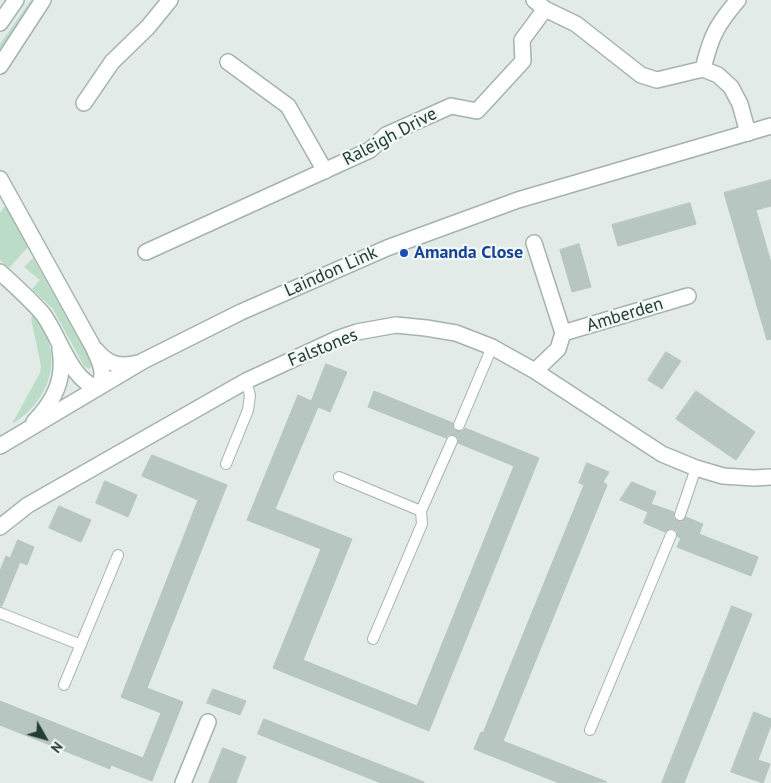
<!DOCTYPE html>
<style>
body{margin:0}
#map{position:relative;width:771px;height:783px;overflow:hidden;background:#e2ebe7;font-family:"PT Sans",sans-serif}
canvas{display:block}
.north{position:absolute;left:20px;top:713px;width:50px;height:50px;-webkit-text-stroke:4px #f2f8f5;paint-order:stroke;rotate:128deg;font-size:14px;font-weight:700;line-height:20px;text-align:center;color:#233c36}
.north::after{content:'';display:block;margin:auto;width:18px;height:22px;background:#233c36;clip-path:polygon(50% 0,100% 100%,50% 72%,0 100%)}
</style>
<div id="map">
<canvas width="771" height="783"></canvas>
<div class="north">N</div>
</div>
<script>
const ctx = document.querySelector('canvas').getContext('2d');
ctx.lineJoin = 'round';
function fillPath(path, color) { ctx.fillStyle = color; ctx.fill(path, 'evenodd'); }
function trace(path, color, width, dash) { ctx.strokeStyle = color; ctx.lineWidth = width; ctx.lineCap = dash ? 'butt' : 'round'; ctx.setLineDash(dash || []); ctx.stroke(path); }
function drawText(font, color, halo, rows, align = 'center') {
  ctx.font = font + ' "PT Sans",sans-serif'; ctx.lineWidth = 4.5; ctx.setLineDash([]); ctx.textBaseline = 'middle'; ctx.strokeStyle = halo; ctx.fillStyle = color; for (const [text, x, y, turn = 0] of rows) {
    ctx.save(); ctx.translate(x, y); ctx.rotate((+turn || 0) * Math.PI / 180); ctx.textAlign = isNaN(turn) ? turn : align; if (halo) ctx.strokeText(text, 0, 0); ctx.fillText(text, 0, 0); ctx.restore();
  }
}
const green = new Path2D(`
 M31 0H35L0 51V44Z
 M4 207 7 208 28 247 9 268 0 260V213Z
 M33 258 92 362 93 365 89 369 84 366 53 309 32 289 40 280 24 267Z
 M33 315C66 352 52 398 14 423L13 422 40 373 41 366 31 318Z`);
const building = new Path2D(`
 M771 180V206L756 210 771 263V339L767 340 724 193Z
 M690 203 696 224 618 246 612 225Z
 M579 244 591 287 572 292 560 250Z
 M666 352 681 361 662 389 648 380Z
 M326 364 347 372 330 412 318 407 275 509 352 539 303 660 417 706 514 466 458 443V437L454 435H448L446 438 368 407 374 391 453 423V429L457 431H463L465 428 539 458 429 731 273 668 321 549 247 520 298 395 311 401Z
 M696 391 755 432 736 460 676 419Z
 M152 455 227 485 147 688 183 702 152 781 111 765 110 769 0 725V701L143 758 161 713 121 697 198 500 142 476Z
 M587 463 609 472 603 482 607 485 503 741 607 782 559 783 474 749 481 732 483 733 584 485 579 483Z
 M105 481 137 495 128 517 96 503Z
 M632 482 656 492 648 512 620 500Z
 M651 504 674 512 673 517 677 521 682 522 686 517 703 524 699 534 758 557 751 576 677 547 681 538 678 537 677 531 674 529 670 528 665 532 644 523Z
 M59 506 91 520 81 542 49 528Z
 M18 540 34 547 27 565 20 562 2 606H0V571L6 556 10 558Z
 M732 606 752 614 684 783H662Z
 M213 689 246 701 240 715 207 703Z
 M754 712 771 719V725L758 760 770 764 763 783 731 772Z
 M264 719 424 782V783H381L258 734Z
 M223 748 246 757 236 783H209Z`);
const service = new Path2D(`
 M459 425 492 347
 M226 464 248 410 250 395 246 381
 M339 477 421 511
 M680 515 696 468
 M0 613 81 645
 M373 639 422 524 421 511 452 441
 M64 685 118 555
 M590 730 671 535`);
const minor = new Path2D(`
 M534 0 545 9 576 24 641 75 657 80 703 69 718 75 731 87 740 104 748 133
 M228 62 288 106 325 171
 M703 69C711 36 716 26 738 0
 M84 103 112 62 148 27 170 0
 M534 243 563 333 558 349 535 371
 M146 252 370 150 386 135 451 106 477 111 523 61 522 40 545 9
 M563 333 688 296
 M0 527 28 505 246 381 339 338 357 332 396 325 426 328 456 333 492 347 535 371 662 454 696 468 723 476 754 478 771 477
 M183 783 208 722`);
const tertiary = new Path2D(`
 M0 23 16 0
 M0 66 43 0
 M0 179 92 345C99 360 107 373 98 388
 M0 272C14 285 29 298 42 313 59 334 70 381 98 388
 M96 350C107 364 120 368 138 363
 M34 422C55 400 65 379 60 349
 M0 446 143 361 241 312 387 248 518 200 771 126`);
const markers = [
 [404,253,5,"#1a4fb4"]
];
const streetNames = [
 ["Raleigh Drive",390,137,-28],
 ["Laindon Link",331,272,-24],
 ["Amberden",625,315,-17],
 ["Falstones",323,348,-22]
];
const transitNames = [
 ["Amanda Close",414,253]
];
fillPath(green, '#bbdcc6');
fillPath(building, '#b7c6c1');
trace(building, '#b4c5bf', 1);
trace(service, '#a5b3ae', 12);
trace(minor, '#a5b3ae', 18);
trace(tertiary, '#a5b3ae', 18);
trace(service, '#fff', 10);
trace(minor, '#fff', 15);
trace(tertiary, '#fff', 15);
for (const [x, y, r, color] of markers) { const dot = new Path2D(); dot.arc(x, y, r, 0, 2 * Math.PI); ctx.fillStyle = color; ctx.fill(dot); trace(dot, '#f2f8f5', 2); }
drawText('18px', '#233c36', '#f2f8f5', streetNames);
drawText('bold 18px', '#164399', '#f2f8f5', transitNames, 'left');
</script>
